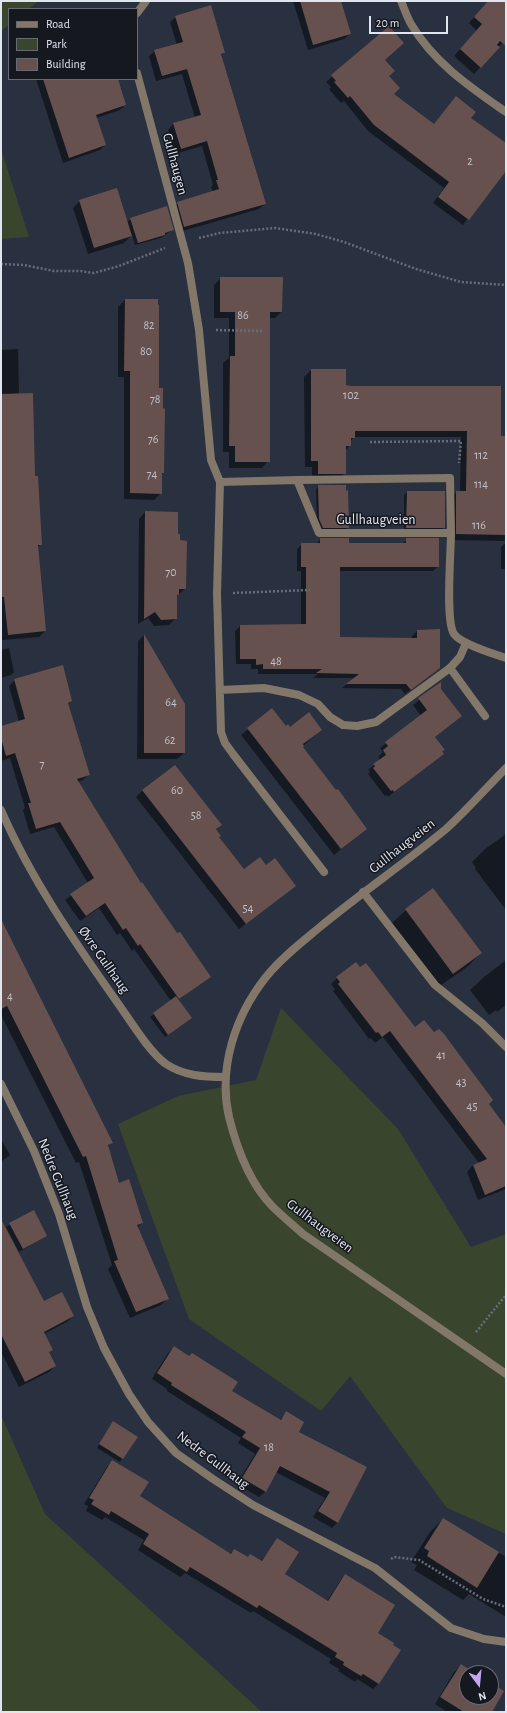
<!DOCTYPE html>
<meta charset="utf-8">
<style>
body{margin:0}
#map{position:relative;width:507px;height:1713px;overflow:hidden;background:#29303f;font-family:"Alegreya Sans",sans-serif}
canvas{display:block}
.frame{position:absolute;inset:0;border:2px solid #e1e5f0;pointer-events:none}
.legend{position:absolute;left:8px;top:8px;width:130px;height:72px;box-sizing:border-box;background:#15181f;border:1px solid #676a73;margin:0;padding:5px 7px;list-style:none;font-size:12px;color:#e1e5f0}
.legend li{display:flex;align-items:center;gap:8px;height:20px}
.legend b{width:20px;border:1px solid #676a73}
.north{position:absolute;left:459px;top:1665px;width:40px;height:40px;box-sizing:border-box;background:#15181f;border:1px solid #676a73;border-radius:50%;rotate:164deg;font-size:11px;font-weight:700;line-height:16px;text-align:center;color:#e1e5f0}
.north::after{content:'';display:block;margin:auto;width:14px;height:18px;background:#c3a7f2;clip-path:polygon(50% 0,100% 100%,50% 72%,0 100%)}
.scale{position:absolute;left:369px;top:16px;width:79px;height:18px;box-sizing:border-box;border:2px solid #e1e5f0;border-top:0;padding-left:5px;font-size:12px;line-height:14px;white-space:nowrap;color:#e1e5f0;-webkit-text-stroke:3px #15181f;paint-order:stroke}
</style>
<div id="map">
<canvas width="507" height="1713"></canvas>
<div class="frame"></div>
<ul class="legend">
<li><b style="height:5px;background:#827769"></b>Road</li>
<li><b style="height:11px;background:#3a452e"></b>Park</li>
<li><b style="height:11px;background:#67514e"></b>Building</li>
</ul>
<div class="north">N</div>
<div class="scale">20 m</div>
</div>
<script>
const ctx = document.querySelector('canvas').getContext('2d');
ctx.lineJoin = 'round';
function fillPath(path, color) { ctx.fillStyle = color; ctx.fill(path, 'evenodd'); }
function trace(path, color, width, dash) { ctx.strokeStyle = color; ctx.lineWidth = width; ctx.lineCap = dash ? 'butt' : 'round'; ctx.setLineDash(dash || []); ctx.stroke(path); }
function drawText(font, color, halo, rows, align = 'center') {
  ctx.font = font + ' "Alegreya Sans",sans-serif'; ctx.lineWidth = 3; ctx.setLineDash([]); ctx.textBaseline = 'middle'; ctx.strokeStyle = halo; ctx.fillStyle = color; for (const [text, x, y, turn = 0] of rows) {
    ctx.save(); ctx.translate(x, y); ctx.rotate((+turn || 0) * Math.PI / 180); ctx.textAlign = isNaN(turn) ? turn : align; if (halo) ctx.strokeText(text, 0, 0); ctx.fillText(text, 0, 0); ctx.restore();
  }
}
const green = new Path2D(`
 M1 1H39L29 9H9V25L1 31Z
 M1 149 29 237 1 239Z
 M281 1008 398 1129 471 1247 506 1234V1534L447 1508 350 1376 321 1411 189 1319 118 1124 178 1096 256 1080Z
 M1 1415 45 1514 262 1712H1Z`);
const shadow = new Path2D(`
 M293 1H340L350 34 344 39 308 50Z
 M489 1H506V41L505 40 474 74 454 56 477 31 469 23Z
 M176 17 224 53 221 56 265 204 259 209 179 232 172 209 178 203 213 192 211 187 213 185 202 146 175 154 168 130 173 124 195 118 182 74 156 81 149 56 155 51 177 45 170 22Z
 M389 28 403 43 384 61 394 71 388 77 393 94 434 125 456 98 470 118 506 145V167L463 225 433 203 444 188 368 131 344 101 341 103 329 89 331 87 326 82Z
 M36 79H117L125 105 120 110 96 118 105 145 100 150 63 163Z
 M80 201 126 223 131 219 172 230 161 238 135 245 132 235 124 243 88 254 73 208Z
 M221 278 281 312 275 318H269L268 461 262 468H229V452H223V363L229 358V318H214V285Z
 M125 300 158 389 163 473 161 475V493L154 500 124 499V377H118V307Z
 M18 349 19 394 34 477 41 544 37 548 45 631 39 637 2 640 1 350Z
 M311 370 345 386 500 437H506V539L504 541 450 540V499L456 492H460L461 437H354L350 442V445L345 451V473L338 480H312V467H305L304 377Z
 M319 486 345 492 348 527 345 530H320L317 523 316 489Z
 M407 492H444V527L441 530H404V495Z
 M145 512 177 536 185 589 176 597V618L169 625 154 626 148 618 138 624 139 519Z
 M320 540 348 544H402L407 540 438 566 433 571H339V638L412 639V636L417 631 439 668 405 694 401 689 342 688 354 678H313L318 674H258V669H251V664H236L235 631 240 626 301 625V571H297V549L302 544H316Z
 M504 544H506V569H501V547Z
 M144 635 184 753 177 759H137L138 641Z
 M9 648 14 672 11 675 1 678V650Z
 M15 680 71 701 67 705 88 775 83 780 78 782 140 885 209 976 178 1000 187 1021 165 1037 150 1017 171 1001 134 949 132 951 120 933 117 935 99 908 80 921 65 900 88 883 54 827 30 834 23 810 25 808 10 758 1 761V727L19 722 9 686Z
 M440 684V690L460 716 434 738 443 754 388 797 387 795 385 796 368 774 370 772 368 770 380 760 378 757 383 752 380 748 421 716 413 705Z
 M272 710 286 727 321 730 302 747 365 829 334 855 241 735Z
 M143 790 220 825 216 830 218 837 244 871 265 867 295 886 239 929 136 797Z
 M506 834V910L475 869 476 868 472 862 485 849Z
 M433 890 481 953 467 967 440 986 392 923 406 910Z
 M1 921 112 1143 107 1147 118 1184 142 1223 137 1227 168 1298 161 1305 130 1318 108 1269 112 1265 79 1162 76 1163 1 1015Z
 M506 960V1005L497 1012 496 1010 489 1015 470 990 484 977Z
 M337 978 415 1028 488 1105 506 1128V1189L478 1200 467 1172 473 1165 479 1163 383 1037 375 1043 371 1038 369 1039 333 991 335 989 331 984Z
 M1 1139 10 1155 1 1162Z
 M33 1211 46 1236 19 1252 6 1227Z
 M1 1241 44 1303 73 1316 67 1322 44 1334 52 1349 49 1353 55 1366 49 1372 19 1387 1 1352Z
 M174 1348 231 1391 279 1421 286 1412 297 1432 366 1467 337 1523 332 1528 313 1517 325 1498 276 1472 265 1492 259 1497 237 1484 255 1454 238 1443 241 1438 167 1391V1389L152 1379 168 1353Z
 M110 1426 136 1437 120 1462 97 1448Z
 M113 1461 139 1496 230 1554 234 1550 247 1558 261 1561 278 1540 284 1574 327 1601 340 1581 345 1575 376 1633 379 1683 373 1689 357 1679 355 1682 338 1671 339 1669 329 1663 331 1659 253 1611 251 1613 185 1573 180 1577 138 1550 144 1540 105 1517 102 1520 86 1511 88 1506 84 1504 107 1467Z
 M443 1519 506 1557V1617L469 1594 463 1600 414 1570 417 1565 411 1562 430 1532Z
 M461 1666 473 1673H467V1697H491V1684L503 1692 491 1712H447L435 1704 454 1672Z`);
const building = new Path2D(`
 M300 1H341L351 34 313 45Z
 M488 1H506V46L500 41 497 45 500 47 481 68 460 49 482 24 474 17Z
 M211 5 225 53 221 54 266 204 184 227 177 202 219 189 216 180H218L207 141 181 149 173 123 201 115 187 69 162 76 154 50 183 42 175 16Z
 M389 26 404 43 385 60 395 71 389 76 400 88 394 94 434 124 456 96 476 112 471 118 506 143V171L469 220 438 197 449 182 374 125 350 96 348 98 334 82 336 81 331 75Z
 M43 79H118L126 105 96 115 106 145 69 158Z
 M117 188 132 236 94 248 79 200Z
 M167 206 174 230 165 233V235L138 243 130 218Z
 M220 277H283L282 312H270V462H235V446H229L230 356H235V312H220Z
 M125 299H158V305H159V388H163V408L165 409 164 473H162V494L130 493V371H124Z
 M311 369H346V385L351 386H501V436H506V535L456 534V491H466L467 431H355V438H351V446H346V474H318V461H311Z
 M33 393 35 476H38L42 545H38L46 631 8 635 4 597H1V394Z
 M318 485H346V491L348 490 349 528H323L319 519Z
 M407 491H445V528H406Z
 M145 511 178 512V534H180V540L187 541 186 589H179V595H177V619L161 620 155 612 144 619Z
 M320 538H349V543H406V538H439V567H340V637L417 638V630L440 629V668L411 690 406 684H346L359 674 316 673 322 669H263V664L256 665V659H240V625L306 624V567H301V543H320Z
 M144 634 185 704V753H144Z
 M63 665 72 701 68 703 90 775 77 779 141 883 142 882 177 933 180 932 211 977 179 999 140 944 138 946 126 928 123 930 105 903 86 916 70 894 94 878 60 822 36 829 28 803H31L15 753 6 756 1 738V726L25 719 14 679Z
 M441 682V689L462 716 435 737 445 750 442 751 444 754 394 792 393 790 391 791 373 768 375 766 373 764 386 755 383 750 388 746 385 742 427 710 418 698Z
 M272 708 286 726 288 724 290 727 309 712 322 730 303 744 304 746 303 747 336 790 338 789 367 829 341 849 247 728Z
 M175 765 222 825 216 829 221 836 219 837 244 869 260 857 266 865 275 858 296 886 246 924 142 790Z
 M433 888 482 953 453 974 405 909Z
 M1 919 113 1143 108 1145 119 1183 129 1179 143 1223 137 1225 169 1299 136 1312 114 1261 118 1260 86 1156 83 1157 7 1006 1 1009Z
 M356 962 360 967 366 963 415 1027 424 1020 434 1032 439 1029 444 1034 493 1100 489 1104 506 1127V1186L485 1195 473 1165 487 1159 390 1031 382 1037 378 1032 376 1033 338 984 340 982 336 977Z
 M176 996 192 1018 168 1035 153 1013Z
 M34 1210 47 1236 23 1249 9 1223Z
 M1 1219 44 1301 62 1292 74 1316 44 1332 53 1350 49 1352 56 1366 25 1382 1 1334Z
 M174 1346 189 1356 192 1353 238 1382 232 1391 281 1420 286 1411 304 1422 299 1432 367 1467 338 1523 318 1511 330 1492 280 1466 266 1492 242 1478 260 1448 242 1437 246 1432 171 1385 172 1383 157 1373Z
 M113 1421 138 1437 123 1459 99 1444Z
 M112 1460 149 1482 140 1496 231 1554 234 1549 248 1557 250 1554 262 1561 277 1538 299 1552 285 1574 328 1601 345 1574 395 1605 378 1633 394 1643 393 1645 401 1650 379 1684 363 1674 361 1676 343 1665 344 1662 335 1657 337 1653 259 1605 257 1608 190 1567 187 1572 143 1544 149 1534 111 1511 109 1515 91 1504 94 1500 89 1498Z
 M443 1518 499 1552 477 1588 427 1556 429 1551 424 1548Z
 M461 1664 474 1673H467V1697H491V1683L504 1691 492 1712H464L440 1697Z`);
const path = new Path2D(`
 M199 238 220 233 275 228 316 234 344 242 416 269 461 282 506 285
 M1 264 24 265 54 271H80L94 273 119 266 165 248
 M216 330 263 331
 M370 442 461 441 459 463
 M233 593 310 590
 M476 1332 506 1295
 M391 1559 394 1557 419 1560 483 1599 506 1607`);
const service = new Path2D(`
 M450 668 485 716`);
const minor = new Path2D(`
 M401 1C404 8 407 17 411 24 433 62 470 87 506 112
 M137 13 146 1
 M137 73 188 263 199 330 211 460 220 482 217 594 221 732 225 743 233 754 324 872
 M297 480 450 478 451 533
 M220 482 297 480 319 533H451C451 552 445 621 454 634 461 644 494 654 506 658
 M220 690 264 688 299 695 318 704 330 717 343 725 357 726 376 722 450 668 460 657 466 643
 M506 768C486 788 467 810 446 829 405 863 361 893 320 927 302 942 281 958 266 977 235 1016 218 1068 229 1117 237 1149 249 1183 273 1207 282 1216 293 1225 303 1234L506 1374
 M1 810C31 879 74 941 117 1002 130 1020 149 1052 166 1064 184 1076 204 1077 225 1077
 M363 892 435 985 482 1023 506 1047
 M1 1084 34 1151 59 1214 87 1307 104 1348 129 1394 148 1422 176 1453 213 1479 253 1505 375 1568 451 1628 484 1639 506 1642`);
const numberNames = [
 ["2",470,161],
 ["86",243,315],
 ["82",149,325],
 ["80",146,351],
 ["102",351,395],
 ["78",155,399],
 ["76",153,439],
 ["112",481,455],
 ["74",152,474],
 ["114",481,484],
 ["116",479,525],
 ["70",171,572],
 ["48",276,661],
 ["64",171,702],
 ["62",170,740],
 ["7",42,764],
 ["60",177,790],
 ["58",196,815],
 ["54",248,908],
 ["4",10,996],
 ["41",441,1055],
 ["43",461,1082],
 ["45",472,1106],
 ["18",269,1447]
];
const streetNames = [
 ["Gullhaugen",175,164,75],
 ["Gullhaugveien",376,520],
 ["Gullhaugveien",402,846,-38],
 ["Øvre Gullhaug",104,960,55],
 ["Nedre Gullhaug",58,1179,68],
 ["Gullhaugveien",320,1226,37],
 ["Nedre Gullhaug",213,1460,37]
];
fillPath(green, '#3a452e');
fillPath(shadow, '#0007');
fillPath(building, '#67514e');
trace(path, '#676d7b', 2.5, [2, 2]);
trace(service, '#827769', 8);
trace(minor, '#827769', 8);
drawText('12px', '#c2c0c8', null, numberNames);
drawText('14px', '#e1e5f0', '#15181f', streetNames);
</script>
